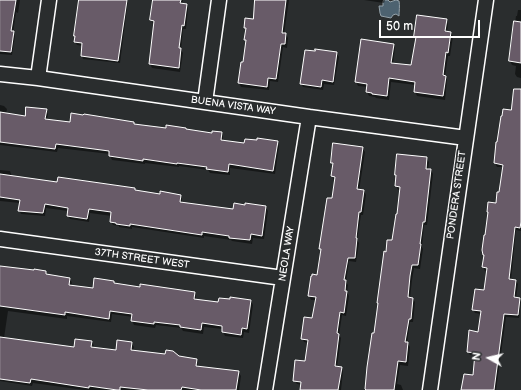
<!DOCTYPE html>
<style>
body{margin:0}
#map{position:relative;width:521px;height:390px;overflow:hidden;background:#2a2d2e;font-family:"Balsamiq Sans",sans-serif}
canvas{display:block}
.north{position:absolute;left:469px;top:338px;width:40px;height:40px;-webkit-text-stroke:3px #2a2d2e;paint-order:stroke;rotate:278deg;font-size:11px;font-weight:700;line-height:16px;text-align:center;color:#fff}
.north::after{content:'';display:block;margin:auto;width:14px;height:18px;background:#fff;clip-path:polygon(50% 0,100% 100%,50% 72%,0 100%)}
.scale{position:absolute;left:379px;top:20px;width:101px;height:18px;box-sizing:border-box;border:2px solid #fff;border-top:0;padding-left:5px;font-size:12px;line-height:14px;white-space:nowrap;color:#fff;-webkit-text-stroke:3px #2a2d2e;paint-order:stroke}
</style>
<div id="map">
<canvas width="521" height="390"></canvas>
<div class="north">N</div>
<div class="scale">50 m</div>
</div>
<script>
const ctx = document.querySelector('canvas').getContext('2d');
ctx.lineJoin = 'round';
function fillPath(path, color) { ctx.fillStyle = color; ctx.fill(path, 'evenodd'); }
function trace(path, color, width, dash) { ctx.strokeStyle = color; ctx.lineWidth = width; ctx.lineCap = dash ? 'butt' : 'round'; ctx.setLineDash(dash || []); ctx.stroke(path); }
function drawText(font, color, halo, rows, align = 'center') {
  ctx.font = font + ' "Balsamiq Sans",sans-serif'; ctx.lineWidth = 3.5; ctx.setLineDash([]); ctx.textBaseline = 'middle'; ctx.strokeStyle = halo; ctx.fillStyle = color; for (const [text, x, y, turn = 0] of rows) {
    ctx.save(); ctx.translate(x, y); ctx.rotate((+turn || 0) * Math.PI / 180); ctx.textAlign = isNaN(turn) ? turn : align; if (halo) ctx.strokeText(text, 0, 0); ctx.fillText(text, 0, 0); ctx.restore();
  }
}
const water = new Path2D(`
 M384 0H388L390 2 396 0 399 1C400 5 399 12 399 16L396 14 393 15 391 18 381 16 380 13 379 6H383V2Z`);
const shadow = new Path2D(`
 M0 0H20L18 13 16 12 13 33 15 36 12 55 0 54Z
 M80 0H128L120 63 83 59 82 56 83 46 77 45 75 42Z
 M152 0H183L182 5H186L188 9 186 29H183L181 50 183 53 180 72 152 68 150 64 155 24H153L151 20 153 5Z
 M257 0H289L284 34H286L288 38 287 48 283 47 278 82 270 81 269 90 241 87 239 83 243 63 246 42 245 39 246 30 245 28 254 20Z
 M364 0H385L384 3Z
 M518 10H521V78L517 77 515 74 516 66 512 65 510 61 516 16H517Z
 M446 20 448 24 447 32 451 33 453 36 450 56H448L445 76 447 80 445 100 417 96 415 92 416 85 391 82 389 100 376 98 375 97 369 96 367 92 368 87 358 86 356 82 393 45 395 48 393 64 412 66 416 39 415 36Z
 M336 53 339 57 334 85 324 84 323 90 303 87 301 84Z
 M521 100V231L516 230 511 280 516 281 518 284 516 298 520 299 521 301 519 318 506 317 496 390H462L474 376 476 356 470 355 468 351 479 333 481 314 475 313 473 309 485 291 487 271H485L483 267 485 257 484 254 489 214 488 212 497 204 500 193 504 167H497L495 163 512 111Z
 M0 105 4 106 7 109 6 114 26 117 46 110 48 114 47 120 71 123 135 125 212 134 221 133 223 137V142L245 144 277 142 279 146 275 174 230 168V175L210 173 208 170 179 166V167L145 163V164L112 160 110 156V154L58 148 57 152 0 145Z
 M362 148 365 152 359 191H364L366 195 363 215H361L357 240 359 243 356 262 349 261 346 282 348 285 347 292 349 296 346 316 342 315 339 335 341 338 337 367 341 368 343 371 341 390H301L302 385 297 384 294 380 305 362 308 343 304 342 302 338 313 320 316 300H311L309 296 318 276 321 251 320 249 333 199 336 180H334L332 176 333 166 332 163Z
 M426 158 429 162 428 170H431L433 174 427 225H424L422 247 423 249 420 269 414 268 412 280 410 298 413 299 415 302 413 322H410L407 343 410 347 408 366 400 365 397 384 401 385 403 390H366L379 305 378 303 386 253 393 241 401 190H398L396 186 397 177Z
 M0 170 10 171 12 177 58 183 135 188 136 191 161 195 180 196 182 199V203L234 210 265 207 268 211 264 239 253 238 252 244 232 241 231 240 204 236V238L132 227V229L119 227V226L113 225 111 222 112 216 90 213 89 222 70 219 68 216V211L46 208 45 216 21 214 19 210 20 203 0 201Z
 M0 267 46 271 48 275 70 279 72 283 71 286 94 289 114 282 115 284 194 293 196 297V300L219 303 251 301 253 305 249 333 244 332 243 338 225 336 223 332V329L204 327 203 334 183 331 181 328 156 325 155 328 134 325 132 321 133 317 112 314 111 322 67 316V319L8 311 4 338 75 348 92 342 94 346 93 348 116 351 131 343 134 347 133 351 196 360 197 362H196V371L198 362V367L238 372 241 376 239 390H84L33 383 32 386 0 381Z`);
const building = new Path2D(`
 M0 0H16L11 31H14L11 52 0 51Z
 M79 0H127L118 61 81 56 82 43 74 42 75 36H74Z
 M153 0H181L180 3 187 4 184 26 182 25 179 48H181L179 68 149 64 154 21 150 20Z
 M255 0H286L282 33H286L285 44H281L276 79 268 78 267 87 238 83 241 62H243L246 40H244L246 28H244L245 18 253 19Z
 M417 15 447 19 445 31 451 32 448 53 446 52 443 75 446 76 443 96 414 92 415 82 389 78 387 96 372 94V93L366 92 367 84 355 82 361 39 394 44 391 63 411 65 416 37H414Z
 M514 21 521 22V63L509 61Z
 M315 49 337 52 333 82 322 80 321 87 300 84 305 50 315 51Z
 M514 89H521V222L520 228 515 227 509 279 516 280 514 297 520 298 518 315 504 314 494 390H461L464 374 473 375 475 353 467 352 469 330 478 332 481 311 472 310 475 289 484 290 487 268 482 267 484 255H483L482 250 484 235H485L488 212H487L488 202 496 203 497 192H499L503 165 494 163 496 142H497L501 116H502L503 109 511 110Z
 M26 107 47 109 45 119 70 122 71 113 83 115 84 114 134 122V124L166 128V125L186 128V129L212 133V131L222 132 221 140 244 143 245 139 257 140V138L278 141 273 171 229 164 228 172 206 169 207 167 177 163V164L143 159V161L109 156V151L56 144 55 149 0 142V112L25 116Z
 M333 143 363 147 357 189 364 190 361 212H359L356 238H357L355 258H348L344 280H346L345 291H347L344 313 340 312 337 333 339 334 335 366 342 367 338 390H300L301 382 293 381 295 360 305 361 308 340 301 339 304 317 312 318 316 297 308 296 311 276H312V274L317 275 321 249H319L327 198H332L335 177 331 176 333 163H331Z
 M397 154 427 157 426 169H431L425 222H423L420 244H421L418 265H412L410 276 408 297 413 298 411 319H409L405 342H408L406 362 398 361 394 390H366L365 389 367 367 372 333H374L378 303H377L384 251 386 252 387 240H392L396 214H397L400 187 395 186 396 175H395Z
 M0 174 57 182 58 177 135 188V190L160 194V191L181 195 180 202 233 209 234 203 245 205V203L266 206 262 236 251 234 250 240 229 238V236L202 232V235L130 224V226L116 224V223L110 222 111 212 89 209 87 219 67 216 68 208 45 204 43 213 18 211 20 200 0 197Z
 M0 266 34 270V269L46 271V274L70 278 69 285 93 288 94 278 101 279 114 281V283L140 287V284L195 292 194 299 218 302 219 298 230 299V297L251 300 247 329 242 328 241 335 222 332V326L202 323 201 330 180 327V325L154 322V324L131 321 132 314 110 311 109 319 65 312V315L0 306Z
 M0 337 74 347 75 339 92 341 91 347 116 350 117 340 132 342 131 350 165 354 166 350 173 351 179 356 197 359 196 366 239 371 236 390H201L182 387 181 390H148L120 387V390H117L89 386V388L31 379 30 383 0 379Z`);
const minor = new Path2D(`
 M0 74 38 78 309 117 466 138
 M38 78 49 0
 M205 102 219 0
 M0 239 283 278
 M265 390 309 117
 M430 390 486 0`);
const streetNames = [
 ["BUENA VISTA WAY",233,106,8],
 ["PONDERA STREET",457,195,-82],
 ["NEOLA WAY",287,254,-81],
 ["37TH STREET WEST",142,259,8]
];
fillPath(water, '#4d6270');
trace(water, '#94a1a9', 1);
fillPath(shadow, '#0007');
fillPath(building, '#685b68');
trace(building, '#fff', 1);
trace(minor, '#fff', 17);
trace(minor, '#2a2d2e', 14);
drawText('10px', '#fff', '#2a2d2e', streetNames);
</script>
